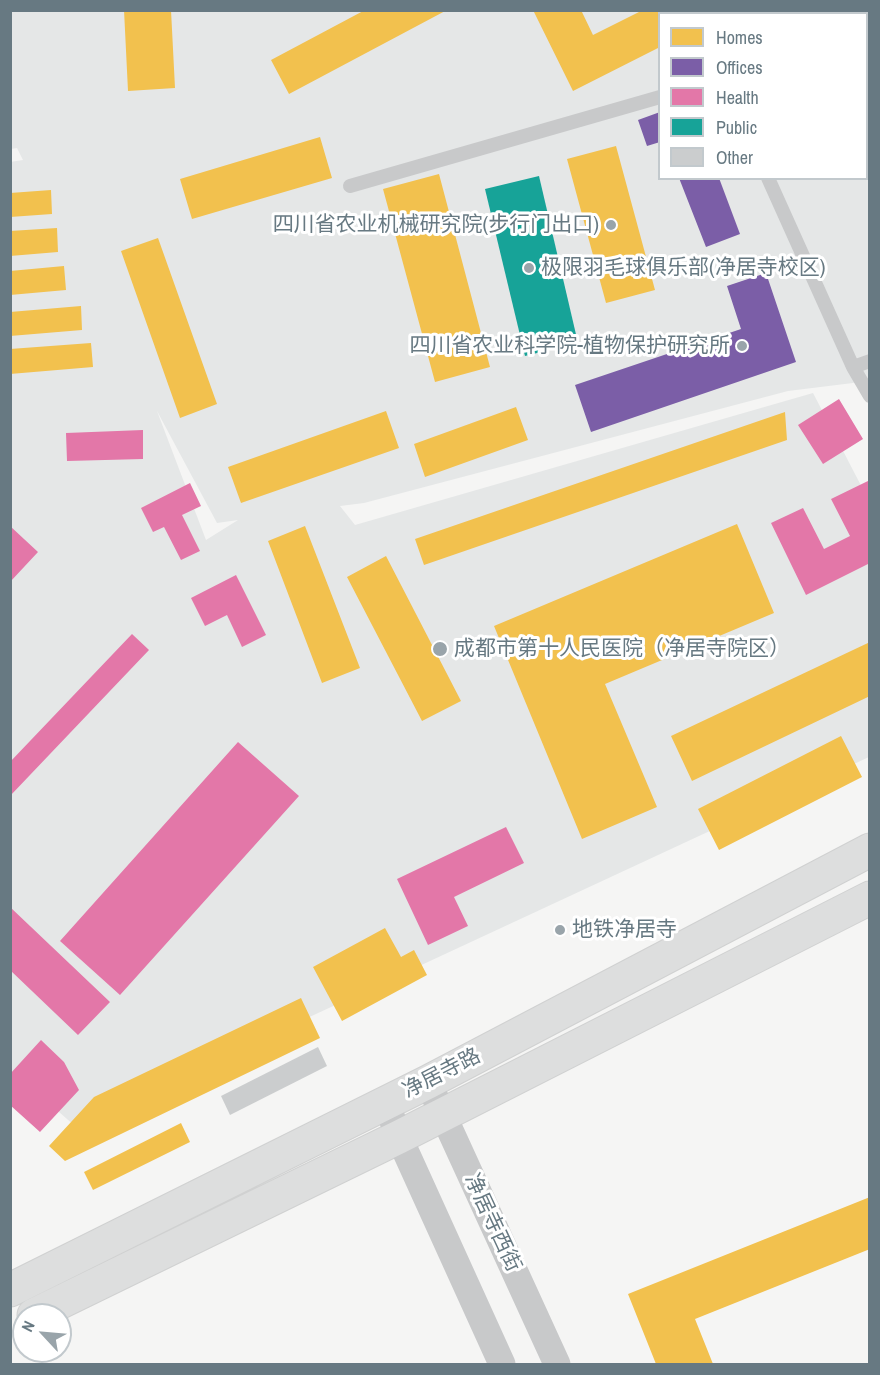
<!DOCTYPE html>
<meta charset="utf-8">
<style>
body{margin:0}
#map{position:relative;width:880px;height:1375px;overflow:hidden;background:#f5f5f4;font-family:"Archivo Narrow",sans-serif}
canvas{display:block}
.frame{position:absolute;inset:0;border:12px solid #677982;pointer-events:none}
.legend{position:absolute;left:658px;top:12px;width:210px;height:168px;box-sizing:border-box;background:#fff;border:2px solid #c2c9cd;margin:0;padding:8px 10px;list-style:none;font-size:18px;color:#677982}
.legend li{display:flex;align-items:center;gap:12px;height:30px}
.legend b{width:30px;border:2px solid #c2c9cd}
.north{position:absolute;left:12px;top:1303px;width:60px;height:60px;box-sizing:border-box;background:#fff;border:2px solid #c2c9cd;border-radius:50%;rotate:296deg;font-size:16px;font-weight:700;line-height:24px;text-align:center;color:#677982}
.north::after{content:'';display:block;margin:auto;width:21px;height:27px;background:#99a4aa;clip-path:polygon(50% 0,100% 100%,50% 72%,0 100%)}
</style>
<div id="map">
<canvas width="880" height="1375"></canvas>
<div class="frame"></div>
<ul class="legend">
<li><b style="height:16px;background:#f2c14e"></b>Homes</li>
<li><b style="height:16px;background:#7b5ea7"></b>Offices</li>
<li><b style="height:16px;background:#e377a8"></b>Health</li>
<li><b style="height:16px;background:#17a398"></b>Public</li>
<li><b style="height:16px;background:#cbcdce"></b>Other</li>
</ul>
<div class="north">N</div>
</div>
<script>
const ctx = document.querySelector('canvas').getContext('2d');
ctx.lineJoin = 'round';
function fillPath(path, color) { ctx.fillStyle = color; ctx.fill(path, 'evenodd'); }
function trace(path, color, width, dash) { ctx.strokeStyle = color; ctx.lineWidth = width; ctx.lineCap = dash ? 'butt' : 'round'; ctx.setLineDash(dash || []); ctx.stroke(path); }
function drawText(font, color, halo, rows, align = 'center') {
  ctx.font = font + ' "Archivo Narrow","Noto Sans SC",sans-serif'; ctx.lineWidth = 6; ctx.setLineDash([]); ctx.textBaseline = 'middle'; ctx.strokeStyle = halo; ctx.fillStyle = color; for (const [text, x, y, turn = 0] of rows) {
    ctx.save(); ctx.translate(x, y); ctx.rotate((+turn || 0) * Math.PI / 180); ctx.textAlign = isNaN(turn) ? turn : align; if (halo) ctx.strokeText(text, 0, 0); ctx.fillText(text, 0, 0); ctx.restore();
  }
}
const built = new Path2D(`
 M11 11H869V381L788 391 364 503 340 506 355 525 813 393 869 501V757L75 1126 11 1070 10 162 23 160 17 148 11 149ZM660 14H866V178H660ZM157 411 217 523 238 520 206 540Z`);
const homes = new Path2D(`
 M124 10H171L175 88 128 91Z
 M365 10H447L289 94 271 60Z
 M533 10H581L593 35 643 10H667L669 14H660V47L573 91Z
 M320 137 332 178 192 219 180 179Z
 M616 146 655 290 606 303 567 159Z
 M439 174 490 367 435 382 383 189Z
 M51 190 52 214 10 217V193Z
 M57 228 58 252 10 256V231Z
 M158 238 217 404 180 418 121 251Z
 M64 266 66 290 10 295V271Z
 M81 306 82 330 10 336V312Z
 M91 343 93 367 10 374V349Z
 M516 407 528 440 425 477 414 444Z
 M386 411 399 448 241 503 228 467Z
 M785 412 787 440 424 565 415 539Z
 M737 524 774 613 605 684 657 807 582 839 494 626Z
 M305 526 360 668 322 683 268 541Z
 M386 556 461 701 422 721 347 577Z
 M870 642V696L692 781 671 736Z
 M841 736 862 777 719 850 698 809Z
 M385 928 401 957 414 950 427 975 342 1021 313 967Z
 M301 998 320 1038 65 1161 49 1146 94 1097Z
 M181 1123 190 1142 93 1190 84 1172Z
 M870 1197V1249L695 1319 713 1364H656L628 1294Z`);
const offices = new Path2D(`
 M660 112V142L647 146 638 120Z
 M679 178H719L740 234 706 247Z
 M766 273 796 362 591 432 575 385 741 329 727 286Z`);
const health = new Path2D(`
 M839 399 863 439 823 464 798 425Z
 M143 430V459L67 461 66 433Z
 M870 480V563L806 595 771 523 803 508 824 549 850 536 831 499Z
 M190 483 201 506 182 515 200 551 181 560 164 527 153 532 141 508Z
 M10 526 38 552 10 582Z
 M236 575 266 635 242 647 227 615 205 626 191 598Z
 M132 634 149 650 10 796V762Z
 M238 742 299 796 120 995 60 941Z
 M506 827 524 863 454 897 468 926 428 945 397 879Z
 M10 907 110 1002 78 1035 10 970Z
 M41 1040 64 1062 79 1090 40 1132 10 1105V1074Z`);
const public = new Path2D(`
 M539 176 578 343 525 356 485 189Z`);
const building = new Path2D(`
 M318 1047 327 1066 230 1115 221 1096Z`);
const lane = new Path2D(`
 M692 10 693 14
 M768 178 853 367 870 396
 M350 186 660 97
 M853 367 870 361`);
const street = new Path2D(`
 M428 1082 557 1364
 M386 1103 399 1137 502 1364`);
const primary = new Path2D(`
 M10 1290 428 1082 870 850
 M34 1315 399 1137 870 898`);
const markers = [
 [611,225,6,"#99a4aa"],
 [529,268,6,"#99a4aa"],
 [742,346,6,"#99a4aa"],
 [440,649,8,"#99a4aa"],
 [560,930,6,"#99a4aa"]
];
const poiNames = [
 ["四川省农业机械研究院(步行门出口)",599,225,"right"],
 ["极限羽毛球俱乐部(净居寺校区)",541,268],
 ["四川省农业科学院-植物保护研究所",730,346,"right"],
 ["成都市第十人民医院（净居寺院区）",454,649],
 ["地铁净居寺",572,930]
];
const streetNames = [
 ["净居寺路",442,1074,-27],
 ["净居寺西街",492,1223,65]
];
fillPath(built, '#e5e7e7');
fillPath(homes, '#f2c14e');
fillPath(offices, '#7b5ea7');
fillPath(health, '#e377a8');
fillPath(public, '#17a398');
fillPath(building, '#cbcdce');
trace(primary, '#d0d1d1', 35);
trace(lane, '#c8c9ca', 14);
trace(street, '#c8c9ca', 27);
trace(primary, '#dddede', 33);
for (const [x, y, r, color] of markers) { const dot = new Path2D(); dot.arc(x, y, r, 0, 2 * Math.PI); ctx.fillStyle = color; ctx.fill(dot); trace(dot, '#fff', 2); }
drawText('21px', '#677982', '#fff', poiNames, 'left');
drawText('21px', '#677982', '#fff', streetNames);
</script>
